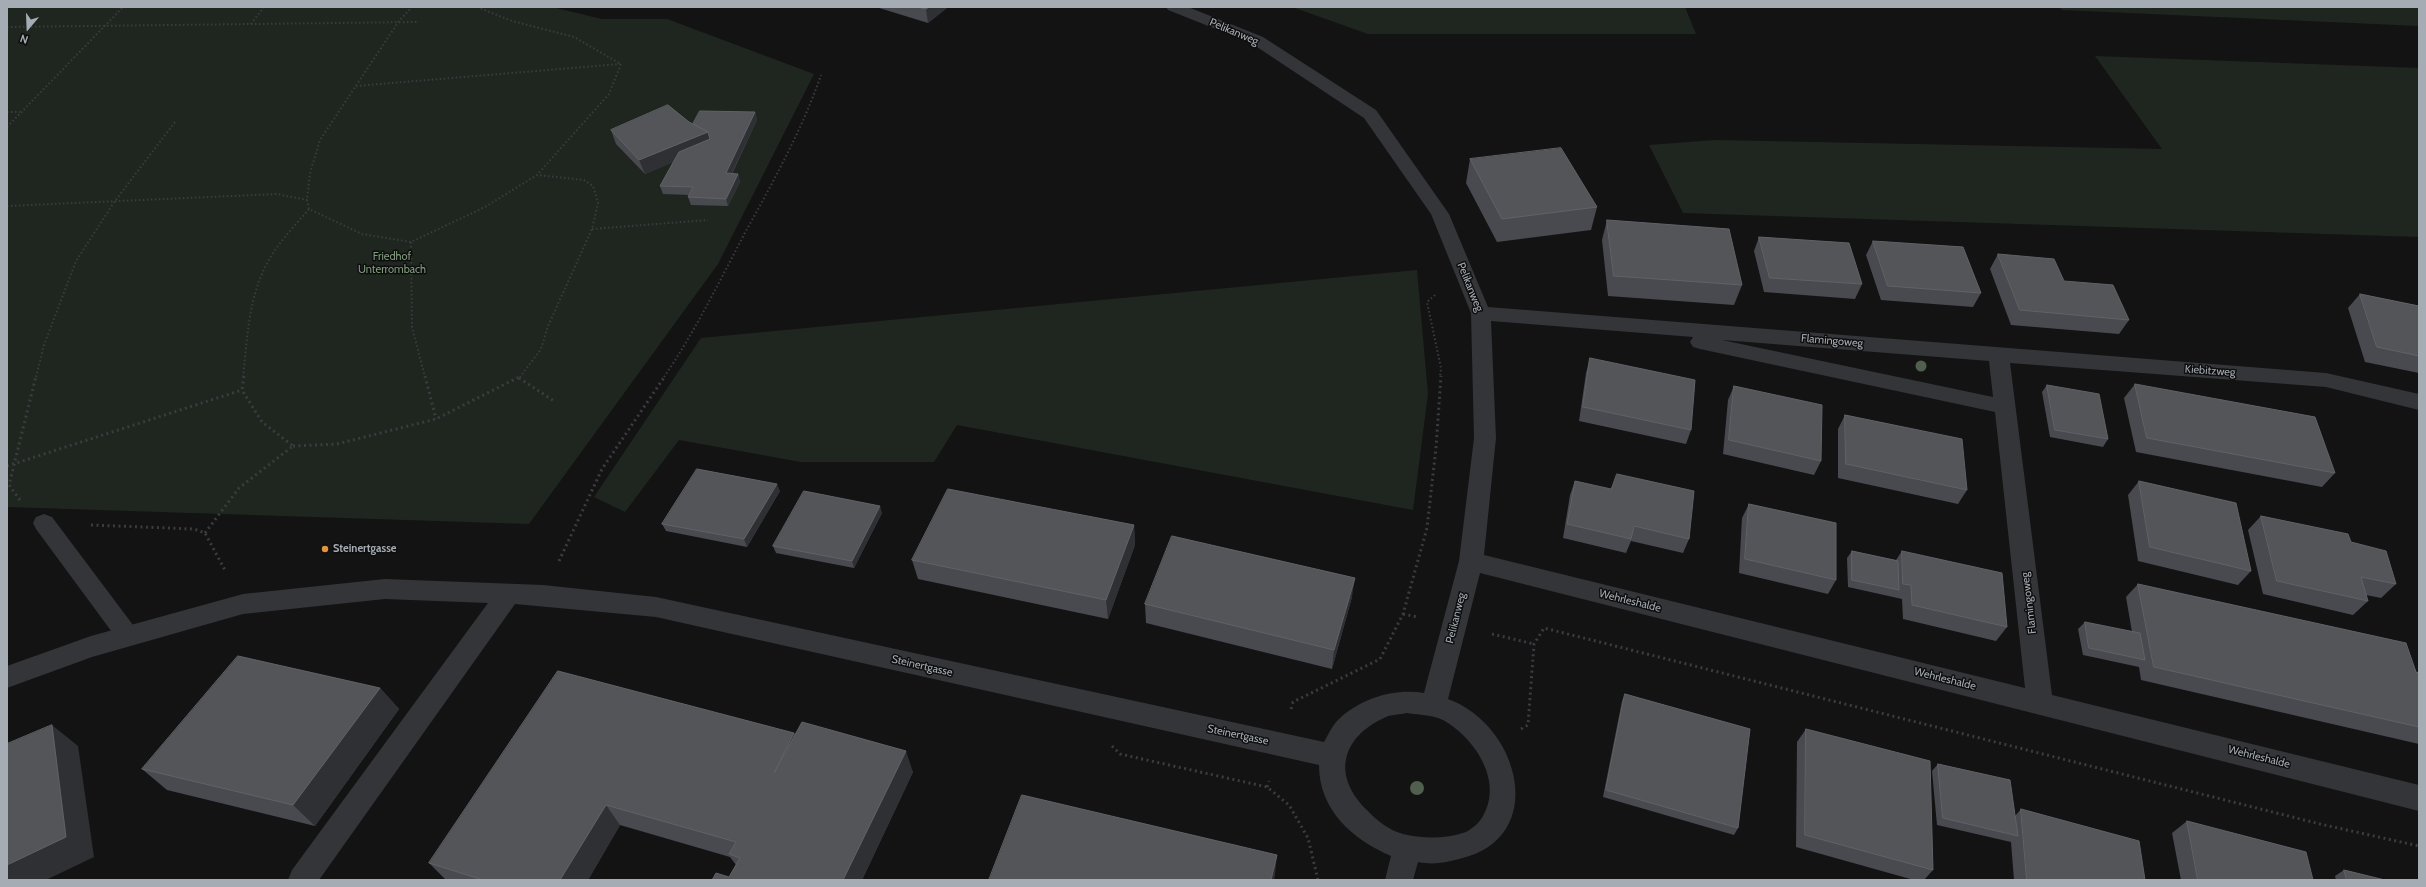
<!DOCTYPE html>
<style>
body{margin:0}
#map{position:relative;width:2426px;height:887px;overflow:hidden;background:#131314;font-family:Cabin,sans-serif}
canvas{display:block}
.frame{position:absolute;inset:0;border:8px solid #a5acb3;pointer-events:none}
.north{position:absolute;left:8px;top:8px;width:40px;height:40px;-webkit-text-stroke:3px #0e0e0f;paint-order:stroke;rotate:199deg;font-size:11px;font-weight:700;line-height:16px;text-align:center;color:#a5acb3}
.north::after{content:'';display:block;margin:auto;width:14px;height:18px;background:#a5acb3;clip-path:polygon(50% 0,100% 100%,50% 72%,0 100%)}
</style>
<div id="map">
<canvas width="2426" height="887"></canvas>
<div class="frame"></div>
<div class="north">N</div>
</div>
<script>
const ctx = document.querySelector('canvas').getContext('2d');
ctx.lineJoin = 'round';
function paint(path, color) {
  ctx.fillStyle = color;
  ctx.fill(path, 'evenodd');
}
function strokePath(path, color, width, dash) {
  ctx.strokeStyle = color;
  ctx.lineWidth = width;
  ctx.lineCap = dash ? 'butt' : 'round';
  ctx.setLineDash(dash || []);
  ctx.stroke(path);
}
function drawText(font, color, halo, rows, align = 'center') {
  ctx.font = font + ' Cabin,sans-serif';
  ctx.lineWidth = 3;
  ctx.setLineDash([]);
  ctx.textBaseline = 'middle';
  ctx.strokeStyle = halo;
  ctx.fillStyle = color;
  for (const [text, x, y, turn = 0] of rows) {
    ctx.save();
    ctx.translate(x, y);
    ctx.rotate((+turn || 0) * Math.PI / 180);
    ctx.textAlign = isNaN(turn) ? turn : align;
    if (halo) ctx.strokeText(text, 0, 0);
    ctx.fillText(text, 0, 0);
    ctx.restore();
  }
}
const green = new Path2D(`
 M7 7H552L602 19H667L814 74 718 264 529 524 7 507Z
 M1292 7H1685L1696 34H1368Z
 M2059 7H2419V26L2062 10Z
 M2095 56 2419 68V237L1683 213 1649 145 1715 140 2162 149Z
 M1417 270 1428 394 1413 510 957 425 934 462H801L679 440 625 512 594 497 701 338Z`);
const pathFar1 = new Path2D(`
 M477 7 512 21 574 37 621 64 609 94 537 175
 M251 24 264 7
 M7 27 417 22
 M356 86 620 64
 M7 112H20
 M7 127 123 7
 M7 206 277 194 307 200
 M309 209 307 200 310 173 320 140 399 21 412 7
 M592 229 708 220
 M411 242 412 327 425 377
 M1435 295 1427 302 1441 368 1440 377
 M36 377 44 345 76 261 115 201 175 122
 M243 377C247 342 248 306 262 274 272 249 292 229 309 209L362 234 411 242 485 207 537 175 584 180 593 186 598 203 592 229 548 326 541 349 520 377
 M664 377C696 330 720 280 746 231 774 180 802 130 821 75`);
const path = new Path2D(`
 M244 376 242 390 262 422 293 446
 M425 376 436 419
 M519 378 554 401
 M293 446 337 444 436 419 521 376
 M7 466 242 390
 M20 500 9 485 36 376
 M91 525 194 529 205 533 226 572
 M205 533 239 488 293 446
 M559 561 602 469 665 376
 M1403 614 1417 617
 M1492 634 1534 644
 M1291 709 1293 702 1380 659 1403 614 1427 528 1436 448 1441 376
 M1521 729 1528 725 1534 644 1544 628 2320 824 2419 846
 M1112 746 1120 754 1267 787 1289 805 1308 838 1318 880
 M1267 787 1269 781`);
const service = new Path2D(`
 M44 514 52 517 136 629 140 636 136 643 128 646 120 643 36 529 33 523 36 517Z`);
const minor = new Path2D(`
 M1166 7H1188L1263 37 1376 110 1449 214 1488 307 2326 373 2419 394V410L2326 387 2010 363 2052 695 2419 785V811L1480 573 1448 699C1520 725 1550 839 1459 859 1444 863 1433 865 1418 862L1413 880H1385L1391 856C1352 839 1319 810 1319 765L656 617 515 604 319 880H288L292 870 488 603 385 599 243 614 92 657 7 688V666L91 636 243 594 385 579 543 585 656 597 1324 742C1328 735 1333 724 1339 719 1361 698 1395 688 1424 693L1459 561 1474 438 1471 313 1431 214 1364 118 1251 43 1168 10ZM1491 321 1693 337 1690 342 1693 347 1700 349 1995 412 2025 688 1484 555 1496 438ZM1722 340 1989 361 1993 397ZM1407 713C1420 715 1437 715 1448 723 1476 741 1503 782 1483 816 1480 822 1472 829 1466 832 1446 839 1423 839 1403 834 1389 830 1377 821 1368 811 1331 776 1341 737 1386 717 1392 714 1400 715 1407 713Z`);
const trees = [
 [1921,366,5.5],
 [1417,788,7]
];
const wall = new Path2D(`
 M876 7H948L928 23Z
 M755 112 757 120 732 174H738L740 182 728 206 691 205 688 197 690 195 663 194 660 186 673 162 645 174 616 144 611 130 689 122 693 124Z
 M1470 159 1597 207 1591 230 1497 242 1466 183Z
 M1607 220 1742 285 1734 305 1608 296 1602 240Z
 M1759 237 1862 284 1855 299 1764 292 1754 251Z
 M1873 241 1981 293 1973 307 1881 300 1866 255Z
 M1998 254 2064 281 2129 320 2119 334 2011 325 1990 269Z
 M2360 294 2419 306V373L2365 362 2348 308Z
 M1590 358 1691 430 1686 444 1579 421 1586 373Z
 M2135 384 2335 473 2322 487 2136 452 2124 398Z
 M2047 385 2108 439 2103 447 2050 437 2042 392Z
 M1734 386 1821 461 1814 475 1723 454 1728 400Z
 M1845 415 1967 490 1958 504 1838 478V429Z
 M1575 481 1689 539 1683 553 1631 541 1626 553 1563 538 1570 495Z
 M2139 481 2251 571 2238 585 2138 561 2128 495Z
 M780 491 747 547 666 531 662 524Z
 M1749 504 1836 580 1828 594 1739 573 1742 518Z
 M882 513 854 568 776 553 773 546Z
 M2261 516 2351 542 2396 584 2381 598 2366 595 2368 601 2353 615 2263 594 2248 530Z
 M1134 525 1135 545 1108 619 918 579 912 560Z
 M1852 551 1896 560 1902 551 2007 627 1996 641 1903 619 1902 599 1848 587 1847 558Z
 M2138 584 2419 673V744L2141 680 2139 667 2083 655 2078 629 2085 622 2132 632 2126 597Z
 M1352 597 1332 669 1146 623 1145 604Z
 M380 688 399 709 315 826 167 790 142 769Z
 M1625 694 1738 828 1734 835 1603 797 1622 701Z
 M1806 729 1933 870 1924 880H1914L1796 847 1797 742Z
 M794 733 795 734 913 772 862 880H712L729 877 736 865 730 857 620 825 588 880H446L429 863Z
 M1938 764 2015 816 2021 809 2145 880H2014L2011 842 1937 825 1932 771Z
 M2187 821 2313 880H2181L2172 833Z
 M2344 870 2385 880H2336L2335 876Z`);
const shadedWall = new Path2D(`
 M929 7H948L928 23 926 9Z
 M755 112 757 120 728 181 726 173Z
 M708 132 712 146 645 174 639 160Z
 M738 174 740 182 728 206 726 199Z
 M777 484 780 491 747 547 744 539Z
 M880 506 882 513 854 568 852 561Z
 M1134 525 1135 545 1108 619 1106 600Z
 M1355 578 1352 597 1332 669 1334 650Z
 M380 688 399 709 315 826 293 805Z
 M52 725 78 746 94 857 46 880H7V865Z
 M794 733 804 754 774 773Z
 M906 751 913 772 862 880H843Z
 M606 805 620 825 588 880H560Z
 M1277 855 1275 875 1274 880H1271Z`);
const building = new Path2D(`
 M918 7H929L926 9Z
 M668 105 689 122 708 132 639 160 611 130Z
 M700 111 755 112 726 173 738 174 726 199 688 197 693 187 660 186 679 152 710 139 708 132 693 124Z
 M1561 148 1597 207 1502 219 1470 159Z
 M1607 220 1729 229 1742 285 1614 276Z
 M1759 237 1849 243 1862 284 1770 278Z
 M1873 241 1963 247 1981 293 1888 286Z
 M1998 254 2054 259 2064 281 2113 285 2129 320 2020 310Z
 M2360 294 2419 306V356L2377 347Z
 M1590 358 1695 380 1691 430 1583 407Z
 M2135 384 2315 417 2335 473 2147 438Z
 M2047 385 2099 394 2108 439 2055 430Z
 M1734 386 1822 405 1821 461 1729 440Z
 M1845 415 1962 439 1967 490 1846 464Z
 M697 469 777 484 744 539 662 524Z
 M1617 474 1694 491 1689 539 1634 526 1631 539 1567 524 1575 481 1611 489Z
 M2139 481 2236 503 2251 571 2150 547Z
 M948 489 1134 525 1106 600 912 560Z
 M804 491 880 506 852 561 773 546Z
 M1749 504 1836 523V580L1745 559Z
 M2261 516 2348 534 2351 542 2386 551 2396 584 2361 577 2368 601 2277 581Z
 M1172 536 1355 578 1334 650 1145 604Z
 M1852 551 1898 561 1899 590 1852 580Z
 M1902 551 2002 573 2007 627 1912 605 1911 585 1903 584Z
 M2138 584 2406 643 2416 672 2419 673V727L2154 667Z
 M2085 622 2140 633 2145 660 2089 648Z
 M238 656 380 688 293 805 142 769Z
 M558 671 794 733 774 773 802 722 906 751 843 880H712L716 873 729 877 740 858 729 854 736 842 606 805 560 880H483L429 863Z
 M1625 694 1750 729 1738 828 1606 790Z
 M52 725 66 837 7 865V744Z
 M1806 729 1930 761 1933 870 1805 835Z
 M1938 764 2010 780 2018 836 1943 818Z
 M1022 795 1277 855 1271 880H989Z
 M2021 809 2139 841 2145 880H2027Z
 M2187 821 2306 852 2313 880H2198Z
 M2344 870 2385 880H2347Z`);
const markers = [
 [325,549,4,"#e2913d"]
];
const streetNames = [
 ["Pelikanweg",1234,32,23],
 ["Pelikanweg",1470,287,68],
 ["Flamingoweg",1832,341,5],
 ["Kiebitzweg",2210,371,4],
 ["Wehrleshalde",1630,601,14],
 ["Flamingoweg",2029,603,-97],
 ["Pelikanweg",1456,618,-76],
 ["Steinertgasse",922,666,13],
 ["Wehrleshalde",1945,679,14],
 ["Steinertgasse",1238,735,12],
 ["Wehrleshalde",2259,757,14]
];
const parkNames = [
 ["Friedhof",392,257],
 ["Unterrombach",392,270]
];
const poiNames = [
 ["Steinertgasse",333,549]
];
paint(green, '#1f261f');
strokePath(pathFar1, '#3a3c40', 2, [1.5, 2.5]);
strokePath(path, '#3a3c40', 3, [2, 3.5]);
paint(service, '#343539');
paint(minor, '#343539');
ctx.fillStyle = '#505f4e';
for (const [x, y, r] of trees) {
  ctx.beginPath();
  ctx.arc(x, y, r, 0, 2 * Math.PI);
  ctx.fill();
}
paint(wall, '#494a4f');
paint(shadedWall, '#2f3033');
paint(building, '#535559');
strokePath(building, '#606267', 1);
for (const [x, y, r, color] of markers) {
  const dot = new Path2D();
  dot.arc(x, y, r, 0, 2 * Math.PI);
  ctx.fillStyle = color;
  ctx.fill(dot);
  strokePath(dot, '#0e0e0f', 1.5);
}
drawText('11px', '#a5acb3', '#0e0e0f', streetNames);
drawText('11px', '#819d7e', '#0e0e0f', parkNames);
drawText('bold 11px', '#a5acb3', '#0e0e0f', poiNames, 'left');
</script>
